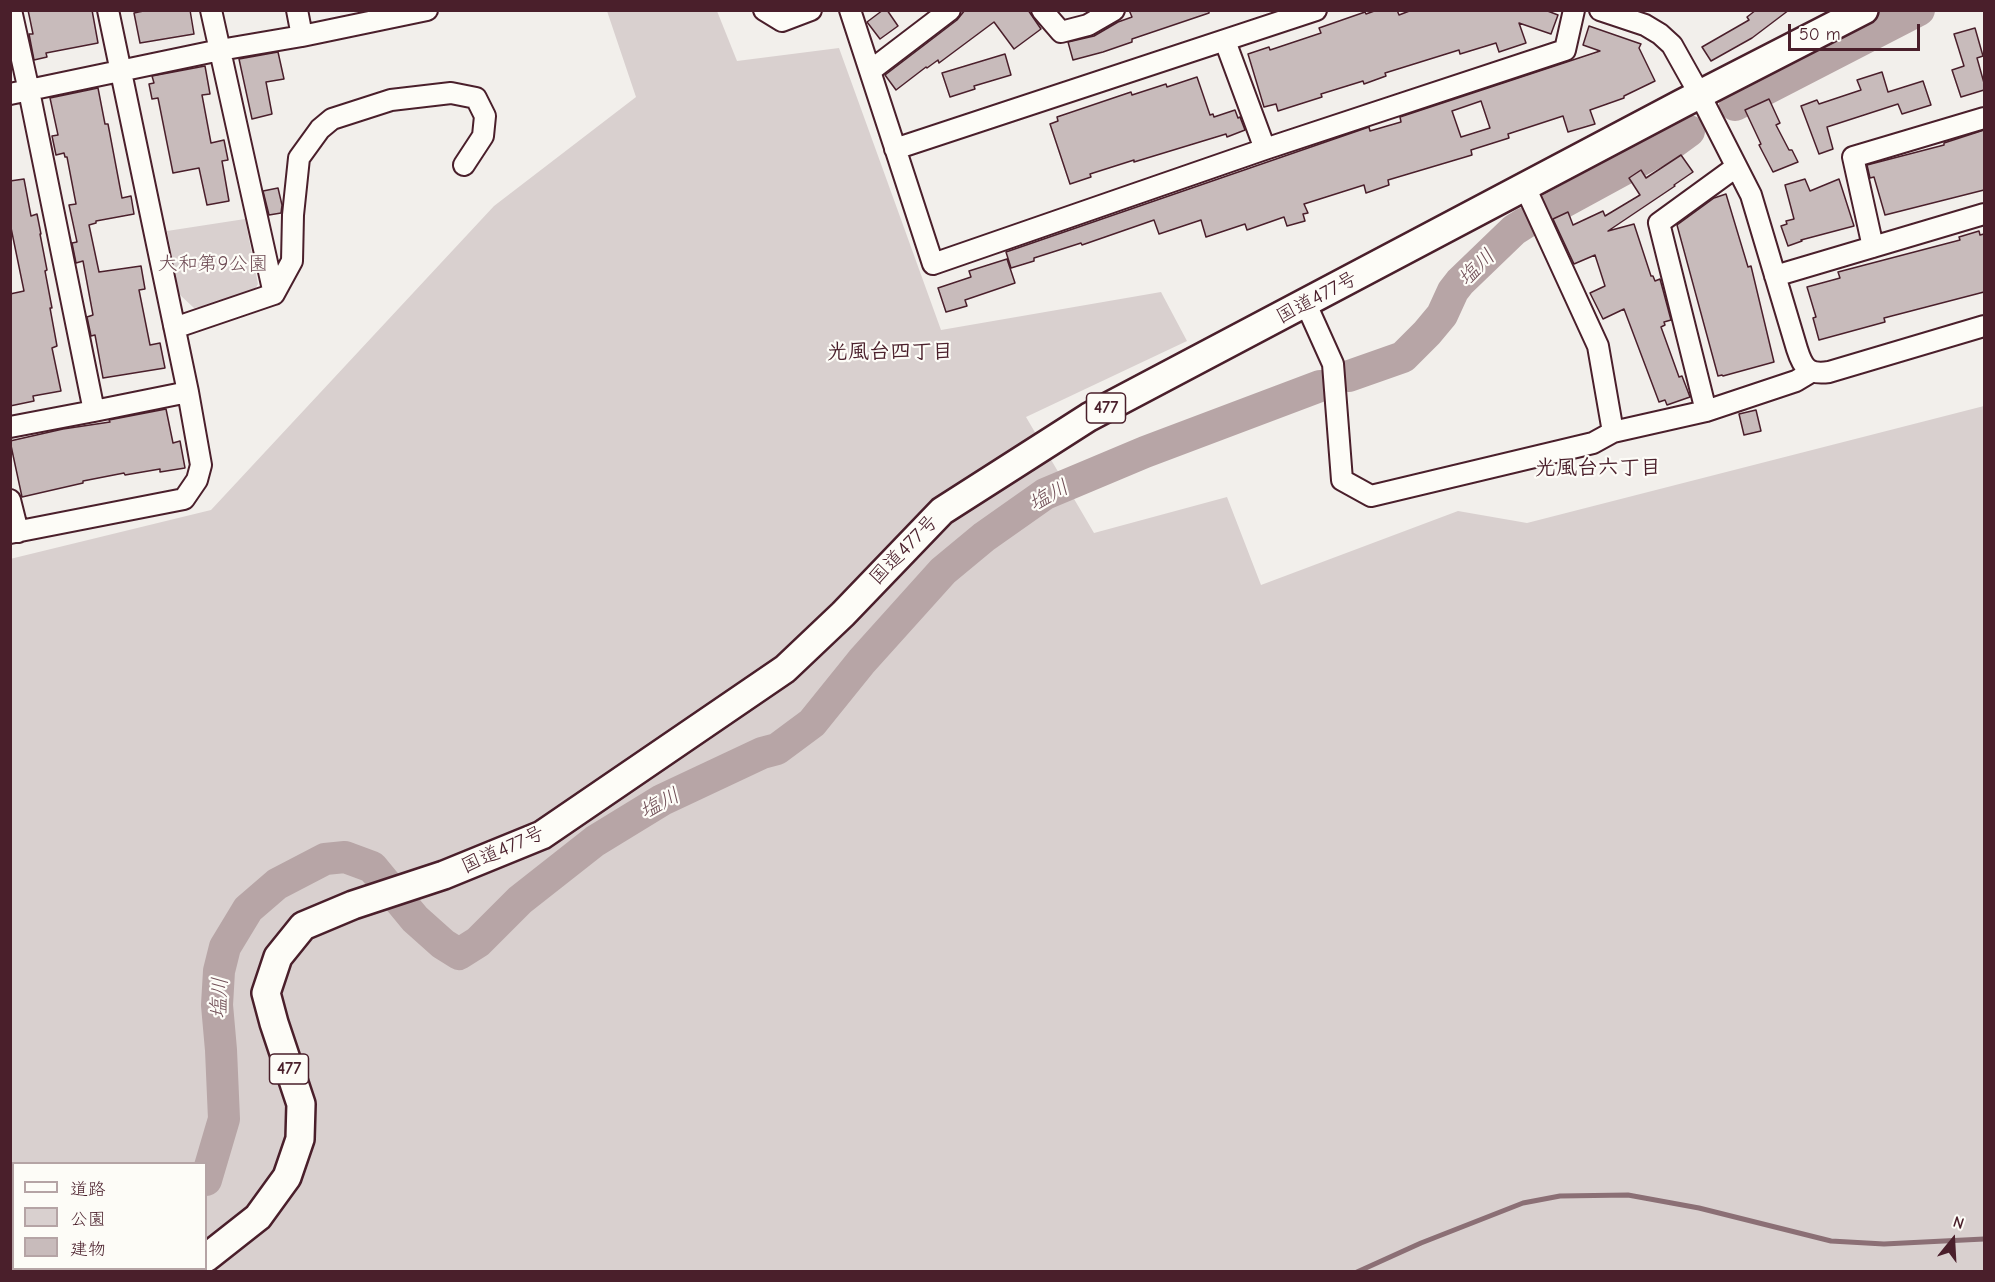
<!DOCTYPE html>
<meta charset="utf-8">
<style>
body{margin:0}
#map{position:relative;width:1995px;height:1282px;overflow:hidden;background:#f2efeb;font-family:"Comic Neue","Klee One",sans-serif}
canvas{display:block}
.frame{position:absolute;inset:0;border:12px solid #4a1f2b;pointer-events:none}
.legend{position:absolute;left:12px;top:1162px;width:195px;height:108px;box-sizing:border-box;background:#fdfcf7;border:2px solid #b5a4a5;margin:0;padding:8px 10px;list-style:none;font-size:18px;color:#4a1f2b}
.legend li{display:flex;align-items:center;gap:12px;height:30px}
.legend b{width:30px;border:2px solid #b5a4a5}
.north{position:absolute;left:1923px;top:1210px;width:60px;height:60px;-webkit-text-stroke:4px #fdfcf7;paint-order:stroke;rotate:18deg;font-size:16px;font-weight:700;line-height:24px;text-align:center;color:#4a1f2b}
.north::after{content:'';display:block;margin:auto;width:21px;height:27px;background:#4a1f2b;clip-path:polygon(50% 0,100% 100%,50% 72%,0 100%)}
.scale{position:absolute;left:1788px;top:24px;width:132px;height:27px;box-sizing:border-box;border:3px solid #4a1f2b;border-top:0;padding-left:8px;font-size:18px;line-height:21px;white-space:nowrap;color:#4a1f2b;-webkit-text-stroke:4px #fdfcf7;paint-order:stroke}
</style>
<div id="map">
<canvas width="1995" height="1282"></canvas>
<div class="frame"></div>
<ul class="legend">
<li><b style="height:8px;background:#fdfcf7"></b>道路</li>
<li><b style="height:16px;background:#d9d0cf"></b>公園</li>
<li><b style="height:16px;background:#c8bbbb"></b>建物</li>
</ul>
<div class="north">N</div>
<div class="scale">50 m</div>
</div>
<script>
const ctx = document.querySelector('canvas').getContext('2d');
ctx.lineJoin = 'round';
function paint(path, color) {
  ctx.fillStyle = color;
  ctx.fill(path, 'evenodd');
}
function strokePath(path, color, width, dash) {
  ctx.strokeStyle = color;
  ctx.lineWidth = width;
  ctx.lineCap = dash ? 'butt' : 'round';
  ctx.setLineDash(dash || []);
  ctx.stroke(path);
}
function drawText(font, color, halo, rows, align = 'center') {
  ctx.font = font + ' "Comic Neue","Klee One",sans-serif';
  ctx.lineWidth = 4.5;
  ctx.setLineDash([]);
  ctx.textBaseline = 'middle';
  ctx.strokeStyle = halo;
  ctx.fillStyle = color;
  for (const [text, x, y, turn = 0] of rows) {
    ctx.save();
    ctx.translate(x, y);
    ctx.rotate((+turn || 0) * Math.PI / 180);
    ctx.textAlign = isNaN(turn) ? turn : align;
    if (halo) ctx.strokeText(text, 0, 0);
    ctx.fillText(text, 0, 0);
    ctx.restore();
  }
}
const green = new Path2D(`
 M607 11H717L737 61 839 48 941 330 1161 292 1187 341 1026 417 1094 533 1227 497 1261 585 1458 511 1527 523 1984 406V1271H11L10 559 211 510 494 206 636 97ZM14 1164H206V1268H14Z
 M245 219 258 284 251 296 194 308 179 294 167 231Z`);
const stream = new Path2D(`
 M1357 1272 1421 1243 1523 1203 1560 1196 1628 1195 1699 1208 1831 1241 1884 1244 1984 1239`);
const river = new Path2D(`
 M1735 105 1919 10
 M1551 209 1674 142 1689 131
 M1349 376 1403 357 1427 333 1442 315 1453 291 1460 282 1514 230 1525 223
 M206 1180 224 1119 221 1050 217 1005 219 971 225 947 248 909 277 884 325 859 345 857 372 867 415 919 443 944 459 954 478 942 520 900 595 841 662 800 762 753 777 749 812 723 862 661 943 571 984 537 1045 494 1145 452 1320 386
 M10 1253 14 1245`);
const building = new Path2D(`
 M28 10H92L98 43 46 53 47 57 34 60 29 34H33Z
 M148 10H190L194 34 140 43 134 13Z
 M883 10H887L898 26 880 39 867 22Z
 M965 10H1028L1041 29 1014 49 994 22 939 63 938 60 927 68 926 67 896 90 885 75 957 20Z
 M1129 10H1209V13L1132 39V42L1103 52 1073 60 1068 42 1094 36 1118 22 1132 17Z
 M1377 10H1397L1399 15 1412 10H1545L1558 15 1551 34 1519 23 1526 43 1499 52 1496 43 1460 54 1459 50 1385 73 1386 76 1364 84 1363 81 1321 94 1322 97 1278 111 1276 104 1264 107 1248 54 1269 47 1270 50 1321 33 1319 28 1365 12 1366 14Z
 M1756 10H1789L1752 38 1711 61 1702 47 1749 20 1747 17Z
 M1589 26 1641 44 1639 48 1655 81 1624 96V98L1590 110 1595 124 1568 132 1563 116 1508 134 1509 138 1471 150 1472 155 1388 180 1389 185 1366 193 1364 185 1304 204 1308 213 1303 214 1305 221 1287 226 1284 217 1247 230 1245 224 1206 237 1201 220 1159 234 1154 220 1082 245 1081 243 1034 258V261L1011 268 1006 252 1369 127 1370 131 1401 122 1400 117 1600 51 1583 45ZM1481 101 1490 128 1461 137 1452 111Z
 M1975 28 1983 56 1977 58 1984 83V90L1961 97 1952 70 1964 66 1954 34Z
 M278 52 284 79 266 82 272 114 252 119 239 59Z
 M1005 54 1011 75 974 86 975 89 950 97 942 73Z
 M205 66 210 94 202 95 211 143 224 140 228 160 222 161 229 201 207 205 199 168 173 173 158 98 152 99 149 84 154 83 152 76Z
 M1882 72 1888 92 1923 81 1931 105 1902 114 1898 104 1827 127 1833 149 1819 154 1801 106 1817 100 1819 104 1861 90 1857 80Z
 M1197 77 1210 115 1213 114 1214 117 1235 110 1238 118 1240 117 1245 130 1227 137 1226 134 1134 162V160L1090 174 1091 177 1070 184 1050 124 1058 121 1057 117 1131 92 1132 95 1166 84 1167 87Z
 M98 88 105 124H108L122 198 131 196 134 214 96 221V223L89 225 99 272 141 266 145 289 139 290 150 345 160 343 165 368 103 378 95 335 91 336 87 317 93 315 83 261 76 263 72 243 77 242 69 205 76 204 67 157H65L64 153 56 155 52 136 58 135 50 98Z
 M1769 99 1780 123 1776 125 1789 150H1792L1798 162 1773 172 1759 145 1761 144 1745 110Z
 M1984 130V190L1885 215 1874 177 1870 178 1867 165 1944 145V143Z
 M1681 155 1693 172 1674 185 1675 186 1608 231 1634 224 1651 276H1653L1655 281 1660 279 1663 290 1671 320 1664 322 1665 325 1661 327 1679 377 1682 376 1690 397 1667 405 1665 400 1659 402 1624 309 1603 319 1590 293 1605 286 1595 255 1574 264 1553 219 1568 212 1573 225 1603 211 1605 216 1640 195 1629 178 1641 170 1646 178Z
 M24 179 31 216 37 214 41 234H40L47 270 45 271 52 308H50L57 346 52 348 61 391 33 396 34 401 10 406V294L24 291 10 223V181Z
 M1805 179 1810 191 1839 179 1854 226 1801 240 1802 241 1788 246 1781 226 1787 224 1786 221 1794 219 1785 185Z
 M278 188 282 205 281 213 269 215 263 191Z
 M1726 194 1748 267 1751 266 1774 362 1723 376 1722 375 1718 376 1677 225 1714 198Z
 M1979 231 1980 235 1984 234V292L1884 318 1885 322 1819 340 1813 318 1816 317 1807 287 1840 278 1838 272 1960 240 1959 237Z
 M1007 259 1015 283 965 300 967 306 946 312 938 288 971 277 969 271Z
 M166 409 173 443 180 441 185 468 160 472V469L125 475 124 473 83 481V483L22 497 10 441 63 429 110 422 109 420Z
 M1756 410 1761 431 1744 435 1739 414Z`);
const minor = new Path2D(`
 M11 10 29 91 94 411 188 392
 M297 10 302 36
 M764 10 782 21 811 10
 M850 10 933 264 1265 149 1565 50 1574 10
 M1042 10 1061 32 1088 25 1114 10
 M1600 10 1645 25 1660 34 1672 45 1700 95 1751 195 1797 349C1803 368 1808 375 1829 372L1984 326
 M1225 41 1265 149
 M870 71 950 10
 M10 94 220 50 302 36 427 10
 M895 149 1316 10
 M1525 187 1598 346 1613 432
 M1873 247 1853 157 1984 118
 M1775 276 1984 214
 M274 294 292 261 293 215 299 158 320 129 332 119 391 100 451 93 476 98 485 116 483 136 464 165
 M1306 304 1333 364 1342 480 1371 496 1593 443 1613 432 1706 411 1796 381 1811 372
 M174 326 183 325 274 294 211 10
 M1706 411 1659 223 1736 167
 M10 427 94 411
 M10 500 18 532
 M10 533 184 499 197 480 201 465 188 392 108 10`);
const highway = new Path2D(`
 M206 1258 258 1217 287 1177 300 1139 301 1104 274 1023 266 993 278 957 303 926 353 905 444 875 542 835 785 669 843 614 942 511 1089 417 1681 104 1864 10
 M180 1272 186 1268`);
const shields = [
 [1106,408,39],
 [289,1069,39]
];
const shieldNames = [
 ["477",1106,408],
 ["477",289,1069]
];
const parkNames = [
 ["大和第9公園",213,264]
];
const streetNames = [
 ["国道477号",1317,298,-28],
 ["国道477号",904,550,-46],
 ["国道477号",503,850,-24]
];
const waterNames = [
 ["塩川",1477,268,-45],
 ["塩川",1049,496,-29],
 ["塩川",660,804,-28],
 ["塩川",220,998,-88]
];
const neighbourhoodNames = [
 ["光風台四丁目",890,352],
 ["光風台六丁目",1598,468]
];
paint(green, '#d9d0cf');
strokePath(stream, '#8b6f75', 5);
strokePath(river, '#b7a5a6', 32);
paint(building, '#c8bbbb');
strokePath(building, '#4a1f2b', 1.5);
strokePath(minor, '#4a1f2b', 24);
strokePath(highway, '#4a1f2b', 32);
strokePath(minor, '#fdfcf7', 20);
strokePath(highway, '#fdfcf7', 27);
for (const [x, y, w] of shields) {
  const box = new Path2D();
  box.roundRect(x - w / 2, y - 15, w, 30, 4.5);
  ctx.fillStyle = '#fdfcf7';
  ctx.fill(box);
  strokePath(box, '#4a1f2b', 1.5);
}
drawText('bold 18px', '#4a1f2b', null, shieldNames);
drawText('20px', '#6e4b54', '#fdfcf7', parkNames);
drawText('20px', '#4a1f2b', '#fdfcf7', streetNames);
drawText('italic 21px', '#704e56', '#fdfcf7', waterNames);
drawText('bold 21px', '#4a1f2b', '#fdfcf7', neighbourhoodNames);
</script>
